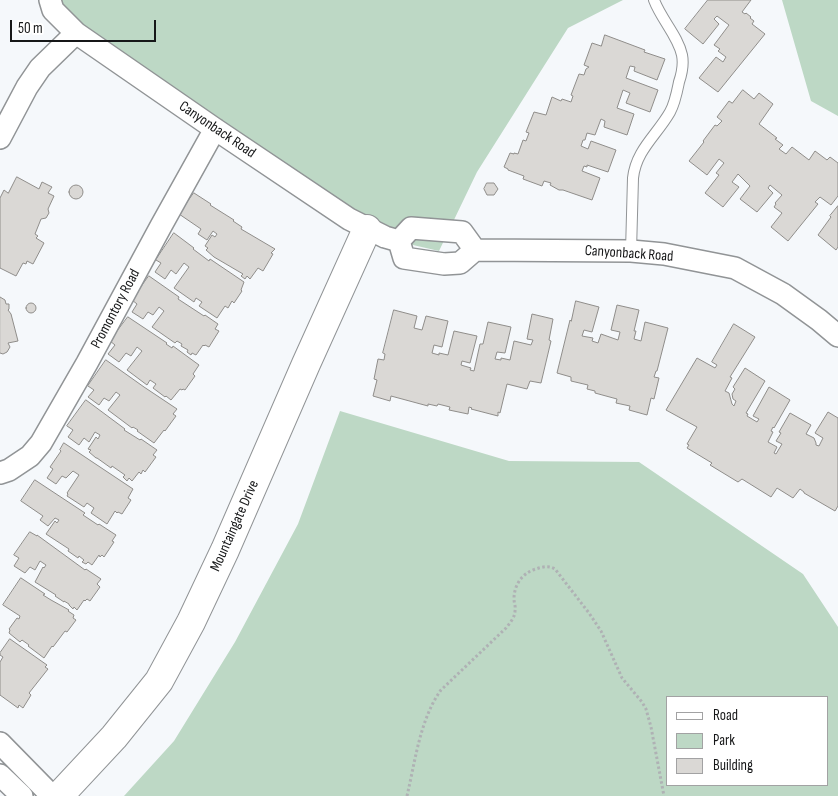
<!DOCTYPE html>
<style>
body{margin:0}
#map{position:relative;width:838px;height:796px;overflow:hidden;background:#f5f8fb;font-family:"Sofia Sans Condensed",sans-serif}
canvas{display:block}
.legend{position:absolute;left:666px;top:696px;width:162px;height:90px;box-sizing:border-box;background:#fff;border:1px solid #a2a2a3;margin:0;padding:6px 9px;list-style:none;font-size:15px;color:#161718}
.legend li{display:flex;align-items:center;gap:10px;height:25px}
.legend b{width:25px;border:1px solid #a2a2a3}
.scale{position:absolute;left:10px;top:20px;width:146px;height:22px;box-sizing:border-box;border:2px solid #161718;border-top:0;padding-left:6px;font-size:15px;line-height:18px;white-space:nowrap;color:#161718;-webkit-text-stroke:4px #fff;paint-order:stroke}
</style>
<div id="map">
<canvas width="838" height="796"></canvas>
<ul class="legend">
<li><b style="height:6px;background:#fff"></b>Road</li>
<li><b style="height:14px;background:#bdd8c5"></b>Park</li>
<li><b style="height:14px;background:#dad8d5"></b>Building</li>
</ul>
<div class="scale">50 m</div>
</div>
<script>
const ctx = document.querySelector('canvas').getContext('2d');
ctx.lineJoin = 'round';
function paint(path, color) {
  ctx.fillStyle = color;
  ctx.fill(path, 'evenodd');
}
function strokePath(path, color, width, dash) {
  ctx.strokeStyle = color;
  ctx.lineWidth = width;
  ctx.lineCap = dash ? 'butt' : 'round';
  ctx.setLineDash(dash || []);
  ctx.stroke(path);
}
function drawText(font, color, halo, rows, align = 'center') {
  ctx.font = font + ' "Sofia Sans Condensed",sans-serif';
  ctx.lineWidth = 4;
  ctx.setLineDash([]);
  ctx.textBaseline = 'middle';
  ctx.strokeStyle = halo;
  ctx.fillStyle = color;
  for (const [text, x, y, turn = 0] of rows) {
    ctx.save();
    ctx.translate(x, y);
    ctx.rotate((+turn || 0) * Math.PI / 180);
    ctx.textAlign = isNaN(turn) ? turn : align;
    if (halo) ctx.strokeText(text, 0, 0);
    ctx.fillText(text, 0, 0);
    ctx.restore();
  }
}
const green = new Path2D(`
 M50 0H623L568 28 477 172 439 251 400 242 215 129Z
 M782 0H838V116L811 101Z
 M340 411 509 461 639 462 803 574 838 627V796H124L174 741 235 642 298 524ZM667 697H827V785H667Z`);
const building = new Path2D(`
 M708 0H751L742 12 745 14 746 13 751 17 750 18 754 21 752 24 765 34 718 92 699 78 716 57 723 62 726 57 718 51 720 49 714 45 729 25 717 16 714 19 719 24 703 44 685 29Z
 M605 35 645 50 644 52 665 59 657 80 634 71 635 67 630 66 626 78 658 90 650 112 626 103 630 93 623 90 617 108 634 114 627 135 604 127 605 121 601 119 595 135 587 133 585 140H583L581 146 588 149 591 141 616 150 608 172 587 165V167L584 166 582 171 600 178 592 200 563 190H559L550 185 551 183 544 181 542 186 523 179 524 176 508 170V169L504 167 510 153 514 154V153L518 154 523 140 526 141 529 133 526 132 534 112 546 115 552 97 561 101 562 99 571 102 573 96 571 95 579 74 584 75 586 69 589 67 584 65 592 43 601 46Z
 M743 90 754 99 759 93 773 104 759 124 777 138 775 139 783 145 779 149 786 154 792 147 809 160 815 151 827 160 830 157 838 163V196L831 205 820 197 815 202 818 204 788 241 771 227 782 213 774 207 776 204 775 203 782 195 770 185 768 188 773 193 757 212 740 199 750 186 738 174 732 182 739 187 723 207 705 193 719 175 716 173 724 163 719 159 707 175 689 161 704 142 703 141 715 125 717 126 722 121 717 117 729 101 732 103Z
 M17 177 39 189 42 182 52 187 48 193 54 196 48 209 49 213 46 218 41 219 35 234 38 236 36 238 44 243 33 264 27 261 26 264 23 263 16 276 0 268V198L4 190 8 193Z
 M487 183H494L498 189 494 195H487L484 189Z
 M69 192a7 7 0 1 1 14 0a7 7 0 1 1-14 0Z
 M194 193 211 204 210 205 234 220 233 221 242 227 241 229 275 249 271 253 273 254 263 271 258 268 250 279 247 276 245 279 241 276 243 274 214 257 206 250 208 248 205 246 212 235 215 237 217 234 213 231 207 240 198 234 201 229 179 214Z
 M838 206V247L836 250 818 235 831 217 830 216Z
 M174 233 194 248 193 249 209 261 210 259 244 282 241 290 242 291 234 303 232 301 228 308 225 306 217 318 199 306 202 302 196 298 194 302 174 288 189 267 184 263 176 274 171 270 165 279 155 272 161 263 156 260Z
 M149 276 179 297 178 299 204 316 205 315 218 324 215 329 219 331 209 347 205 345 204 346 203 345 196 355 192 353 191 355 187 352 188 350 181 346 182 344 177 341 175 343 152 327 164 311 159 307 153 315 148 312 143 319 132 312 137 304 132 300Z
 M0 297 5 300 6 304H9V309L8 310 11 314 18 341 8 343 10 347 7 352 3 354 0 353Z
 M576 301 599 307 592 332 584 330 582 336 593 338 592 341 598 343 601 334 618 340 620 332 611 330 617 305 639 310 634 331H636L634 339 641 341 645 322 668 328 657 371H656L654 377 659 378 654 399 651 398 647 415 629 410 630 406 616 403 617 399 595 393V391L587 389 588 385 571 381V377L557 373 570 320 571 321Z
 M26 308a5 5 0 1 1 10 0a5 5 0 1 1-10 0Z
 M394 310 417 316 414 328 422 330 426 316 448 321 442 347 434 345 432 353 439 355V353L448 355 454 331 477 336 470 363 462 361 461 365 471 368 470 370 474 371 480 344H483L488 322 511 327 505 353 497 352 495 359 501 360V358L510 360 514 341 531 345 533 340 527 339 532 314 553 319 549 340 551 341 541 383 530 381 527 389 507 384 500 413 498 412V416L471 409 472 408 469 407 468 414 449 410 450 407 438 404 437 406 428 404V406L391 396 390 401 373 396 377 380 374 379 378 359 384 360 385 354 383 353Z
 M128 317 167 343 166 344 172 348 173 346 199 365 193 374 195 376 185 390 183 389 182 390 180 389 171 400 166 396 165 397 153 388 156 384 150 380 147 385 127 370 142 351 137 347 131 356 126 353 119 362 108 354 115 345 110 341Z
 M734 324 755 337 730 377 732 378 725 391 729 393 732 404 734 406 736 401 733 399 732 394 735 389 733 387 745 368 765 381 746 413 748 414 747 416 757 422 759 419 753 416 769 387 790 400 774 428 773 427 771 431 773 432 768 442 777 447 774 453 776 454 782 444 776 441 781 433 779 432 790 413 811 425 806 434 814 438 816 443V445L819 446 823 438 815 433 828 412 838 418V506L835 511 804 493V492L800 489 793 498 777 488 771 497 742 479 738 482 710 465 712 463 687 448 689 445 687 444 697 427 666 410 697 358 715 368 717 365 712 362Z
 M106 360 144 387 177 409 173 414 176 416 165 431 164 430 154 443 137 431 138 430 133 427 132 428 108 410 120 395 116 392 109 401 104 398 99 405 88 397 94 390 88 386Z
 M86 400 125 429 124 430 140 440 141 439 157 450 153 455 156 457 145 472 143 470 141 474 139 472 132 481 129 478 127 481 123 477 125 475 112 466 111 468 97 458H96L89 452 91 450 88 449 96 437 98 439 100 435 95 432 89 442 84 438 79 445 68 437 73 430 67 426Z
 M64 443 133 489 128 498 131 500 122 514 118 512 117 513 115 511 107 524 91 513 94 508 87 503 84 507 67 496 68 494 67 493 79 475 73 471 66 478 62 476 56 484 47 478 53 469 50 467 61 451 60 450Z
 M35 480 85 513 83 515 98 525 99 524 116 535 112 541 114 542 104 557 102 555 100 557 99 555 92 565 88 562 86 564 82 562 84 560 79 556 78 558 68 551 69 549 46 534 55 521 57 523 59 520 55 518 48 526 40 520 43 516 21 501Z
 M30 532 37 536V535L85 570 86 569 101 579 97 584 100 587 90 601 87 599 85 601 84 600 77 610 74 607 73 609 69 605V604L64 601V602L55 596 56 595 35 582 43 567 44 568 46 565 40 561 35 570 30 567 25 573 14 566 19 558 14 555Z
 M21 578 45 594 43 595 51 600 69 610 68 611 74 615 73 618 76 620 67 632 65 631 53 647 52 646 44 658 28 646 29 645 22 640 20 642 9 633 10 630 9 629 17 618 19 619 20 616 3 605Z
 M10 639 47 665 45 667 48 669 29 693 31 695 23 708 19 705 18 708 0 695V662L3 657 0 655V653Z`);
const path = new Path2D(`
 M407 796C415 762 420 719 441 690L506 628C510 623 515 617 515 611 516 607 514 603 514 599 514 585 522 573 536 569 542 567 549 565 555 569L589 613 601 631 622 678 642 702 646 709 651 727 664 796`);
const lane = new Path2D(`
 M631 251 633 178C636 150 657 135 670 112 675 103 677 92 679 82 682 73 684 65 682 55 678 36 661 19 654 0`);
const street = new Path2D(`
 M50 0 53 10 76 33 215 129 349 219 385 237 399 241
 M0 138 27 87 40 68 76 33
 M475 250 462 232 411 228 399 241 404 258 444 264 460 263 475 250 631 251 664 254 735 268 783 294 819 320 838 336
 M0 473 9 470 30 456 41 443 87 363 161 226 215 129
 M0 743 52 796
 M0 775 22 796`);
const secondary = new Path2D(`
 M59 796 114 737 159 681 191 622 225 550 306 364 367 229`);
const streetNames = [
 ["Canyonback Road",217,130,34],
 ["Canyonback Road",629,254,4],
 ["Promontory Road",116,309,-62],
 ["Mountaingate Drive",235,526,-66]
];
paint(green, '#bdd8c5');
paint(building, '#dad8d5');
strokePath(building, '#8f8d8a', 1);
strokePath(lane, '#919496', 12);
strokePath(street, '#919496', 24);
strokePath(secondary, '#919496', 30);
strokePath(path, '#afb1b4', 3, [2.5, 2.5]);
strokePath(lane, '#fff', 10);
strokePath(street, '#fff', 21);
strokePath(secondary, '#fff', 28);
drawText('15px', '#161718', '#fff', streetNames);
</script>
